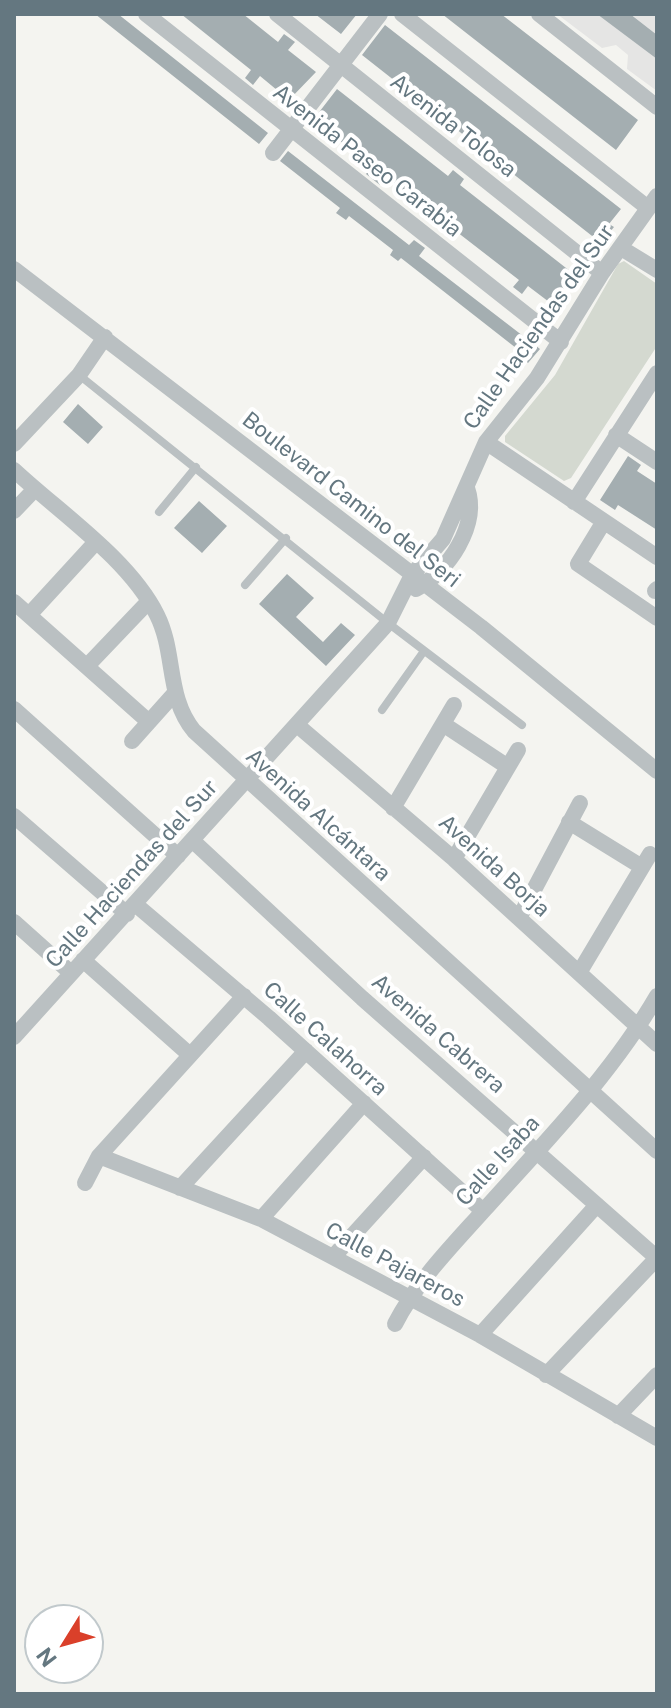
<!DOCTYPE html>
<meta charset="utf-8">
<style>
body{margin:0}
#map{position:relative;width:671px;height:1708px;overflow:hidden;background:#f4f4f0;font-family:"Public Sans",sans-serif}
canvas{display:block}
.frame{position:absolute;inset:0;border:16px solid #647780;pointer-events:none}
.north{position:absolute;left:24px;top:1604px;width:80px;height:80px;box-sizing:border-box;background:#fff;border:2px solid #c1c9cc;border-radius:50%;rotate:233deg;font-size:22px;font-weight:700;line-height:32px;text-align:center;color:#647780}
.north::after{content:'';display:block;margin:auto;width:28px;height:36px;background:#da402a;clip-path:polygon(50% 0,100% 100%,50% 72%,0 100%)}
</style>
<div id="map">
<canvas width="671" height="1708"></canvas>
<div class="frame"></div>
<div class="north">N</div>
</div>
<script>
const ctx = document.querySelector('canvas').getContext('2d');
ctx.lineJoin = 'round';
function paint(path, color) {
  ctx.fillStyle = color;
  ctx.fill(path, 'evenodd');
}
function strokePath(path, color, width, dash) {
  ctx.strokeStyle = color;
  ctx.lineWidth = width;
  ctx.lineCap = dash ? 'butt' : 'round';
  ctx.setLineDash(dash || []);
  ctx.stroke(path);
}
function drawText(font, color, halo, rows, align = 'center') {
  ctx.font = font + ' "Public Sans",sans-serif';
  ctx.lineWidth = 8;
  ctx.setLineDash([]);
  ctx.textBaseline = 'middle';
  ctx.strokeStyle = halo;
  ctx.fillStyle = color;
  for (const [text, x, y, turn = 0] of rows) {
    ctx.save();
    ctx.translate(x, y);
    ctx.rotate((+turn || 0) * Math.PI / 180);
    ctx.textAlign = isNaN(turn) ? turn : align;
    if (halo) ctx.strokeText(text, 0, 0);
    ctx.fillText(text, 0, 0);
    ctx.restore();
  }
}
const built = new Path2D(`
 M557 14H657V91L627 69 628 55 616 45 602 48Z`);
const green = new Path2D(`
 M624 261 657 284V346L571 478 564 481 505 442V436L555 375 618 264Z`);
const building = new Path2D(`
 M95 14H118L268 133 259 144Z
 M181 14H243L278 42 284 34 295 42 288 50 316 72 289 100 260 76 253 85 245 78 251 70Z
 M315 14H357L341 34Z
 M442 14H501L638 120 616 150Z
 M597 14H630L657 35V59Z
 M385 25 621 209 609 224 614 227 601 243 362 55Z
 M337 89 448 176 453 170 464 179 460 185 575 275 560 293 566 297 557 308 528 286 522 294 513 287 519 280 386 177 380 185 366 174 372 166 313 120Z
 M288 151 409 245 414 240 425 248 419 256 540 349 528 363 514 351 516 348 401 258 398 261 390 255 393 250 349 216 346 220 336 213 340 208 280 161Z
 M78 404 103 427 88 444 63 422Z
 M628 456 641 465 637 471 657 484V530L618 505 615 510 600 500Z
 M199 501 227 526 202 553 174 528Z
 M287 574 314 598 296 617 323 642 341 623 355 635 326 666 259 604Z`);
const service = new Path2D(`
 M79 375 388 623 522 725
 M159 512 196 467
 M245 585 286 538
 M382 710 424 651`);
const minor = new Path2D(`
 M146 14 561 342
 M277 14 602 273
 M402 14 648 208
 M539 14 657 107
 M273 153 380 14
 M621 248 657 270
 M14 269 481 627 657 771
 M616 435 657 462
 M486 442 657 557
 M14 444 79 375 105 337
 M14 470C60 513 129 559 157 615 176 653 166 697 194 731L657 1151
 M574 502 657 373
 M14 511 35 489
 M603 523 578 564 657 618
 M416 589C448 572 480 525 467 488
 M655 591 657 589
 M14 602 149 722
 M29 615 95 543
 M87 666 149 601
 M14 709 178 856
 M443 724 508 767
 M297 725 454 859 657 1044
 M132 741 174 694
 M393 808 454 705
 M14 816 127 914
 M569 822 642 867
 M193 841 362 998 657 1258
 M454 859 518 750
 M135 904 269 1018 483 1211
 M519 918 580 803
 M14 922 71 973
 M83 960 190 1055
 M579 973 650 854
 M14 1037 388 623 412 575 443 539 486 442 537 378 602 273 657 196
 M99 1156 261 1219 480 1335 657 1438
 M85 1183 99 1156 244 996
 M180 1188 306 1051
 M261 1219 364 1103
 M334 1256 424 1157
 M395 1324C417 1281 452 1246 485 1209 545 1142 611 1075 657 996
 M480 1335 597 1205
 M546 1375 657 1258
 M618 1416 657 1375`);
const streetNames = [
 ["Avenida Tolosa",453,126,38],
 ["Avenida Paseo Carabia",367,161,38],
 ["Calle Haciendas del Sur",539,327,-55],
 ["Boulevard Camino del Seri",351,500,38],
 ["Avenida Alcántara",318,815,42],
 ["Avenida Borja",494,866,42],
 ["Calle Haciendas del Sur",132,874,-48],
 ["Avenida Cabrera",438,1034,41],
 ["Calle Calahorra",325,1039,42],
 ["Calle Isaba",498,1161,-48],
 ["Calle Pajareros",395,1265,28]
];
paint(built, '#e5e5e4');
paint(green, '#d4d9d0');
paint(building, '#a4aeb1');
strokePath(service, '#bac0c2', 8);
strokePath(minor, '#bac0c2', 16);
drawText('22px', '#647780', '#fff', streetNames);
</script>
